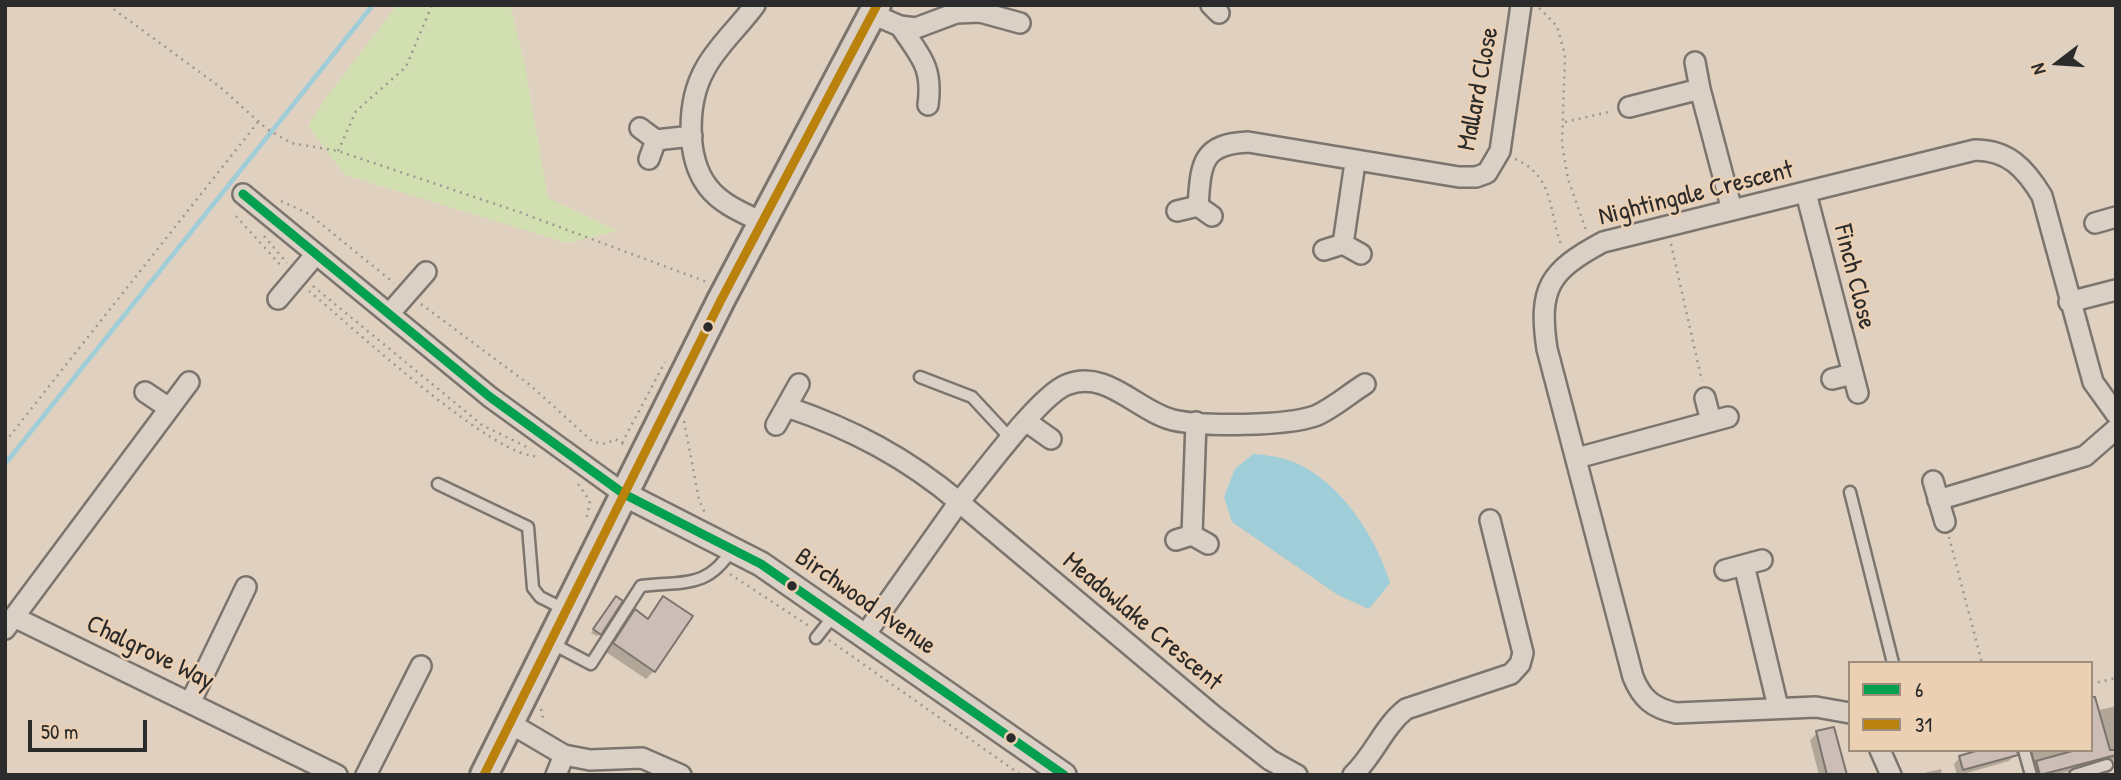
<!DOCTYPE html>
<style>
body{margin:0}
#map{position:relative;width:2121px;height:780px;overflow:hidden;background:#dfd0c0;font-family:"Patrick Hand",sans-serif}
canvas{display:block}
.frame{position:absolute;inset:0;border:7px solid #2b2b2b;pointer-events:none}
.legend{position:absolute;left:1848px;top:661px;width:245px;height:91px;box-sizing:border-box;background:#ecd0b3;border:2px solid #9f8e7d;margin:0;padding:9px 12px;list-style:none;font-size:21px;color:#2b2b2b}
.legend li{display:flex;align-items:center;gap:14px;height:35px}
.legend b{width:35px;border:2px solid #9f8e7d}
.north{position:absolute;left:2023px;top:28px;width:70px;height:70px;-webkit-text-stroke:5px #ecd0b3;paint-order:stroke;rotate:253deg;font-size:19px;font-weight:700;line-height:28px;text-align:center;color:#2b2b2b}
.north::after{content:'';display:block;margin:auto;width:24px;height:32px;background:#2b2b2b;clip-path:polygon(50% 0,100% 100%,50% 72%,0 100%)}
.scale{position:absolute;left:28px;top:720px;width:119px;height:32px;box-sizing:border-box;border:4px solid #2b2b2b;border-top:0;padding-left:9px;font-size:21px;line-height:24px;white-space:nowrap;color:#2b2b2b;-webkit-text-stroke:5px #ecd0b3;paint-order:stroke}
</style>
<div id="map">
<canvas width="2121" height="780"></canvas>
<div class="frame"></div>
<ul class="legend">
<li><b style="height:9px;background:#02a04f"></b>6</li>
<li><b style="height:9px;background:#ba810d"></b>31</li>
</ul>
<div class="north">N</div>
<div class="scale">50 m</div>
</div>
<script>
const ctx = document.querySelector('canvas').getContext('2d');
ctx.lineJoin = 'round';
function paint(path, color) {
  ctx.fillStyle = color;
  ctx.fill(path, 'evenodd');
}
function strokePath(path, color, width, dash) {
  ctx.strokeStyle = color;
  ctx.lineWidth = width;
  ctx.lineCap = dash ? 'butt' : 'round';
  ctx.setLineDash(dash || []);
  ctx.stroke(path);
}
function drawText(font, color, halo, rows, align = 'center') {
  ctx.font = font + ' "Patrick Hand",sans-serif';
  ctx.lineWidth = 5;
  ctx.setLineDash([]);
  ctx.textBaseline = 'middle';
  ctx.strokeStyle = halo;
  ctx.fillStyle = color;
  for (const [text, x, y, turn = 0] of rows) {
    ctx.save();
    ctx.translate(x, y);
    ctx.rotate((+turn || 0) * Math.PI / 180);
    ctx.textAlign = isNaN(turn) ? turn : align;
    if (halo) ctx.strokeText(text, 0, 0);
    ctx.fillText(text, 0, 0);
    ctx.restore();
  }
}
const green = new Path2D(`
 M397 5H510L525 66 548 198 618 231 567 243 345 175 308 126 322 103Z`);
const water = new Path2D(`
 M1253 454C1264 455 1275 456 1285 459 1337 475 1375 535 1390 583L1369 609 1338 595 1232 522 1224 497 1235 469Z`);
const shadow = new Path2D(`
 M664 598 654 671 646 679 606 652 635 612 646 620Z
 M613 601 600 634 597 636 591 633Z
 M2116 706V759L2055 775H2032L2020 750H2091V712Z
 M1817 733 1845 775H1819L1810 740Z
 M2016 754 2009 761 1960 775H1957L1954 764 1960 757Z
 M1941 769 1942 775H1922L1924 773Z`);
const stream = new Path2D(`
 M5 464 373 5`);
const building = new Path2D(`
 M616 596 623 601 601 635 593 629Z
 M663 596 693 616 655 672 613 643 635 609 648 619Z
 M2091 697H2095L2110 750H2116V755L2040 775 2036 761 2076 750H2091Z
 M1834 727 1847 775H1827L1816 731Z
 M1979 750H2017L2018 755 1963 770 1959 756Z`);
const path = new Path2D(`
 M108 5 220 87 267 129 291 143 338 151 519 212 707 282
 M1539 8 1557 26 1565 55 1562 144 1568 179 1586 230
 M1565 122 1613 111
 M338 151 356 111 406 67 432 5
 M1515 159C1555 176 1548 211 1562 247
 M281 201 309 214 394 283
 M236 216 283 268
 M264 236 287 263
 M1671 244 1702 381
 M313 286 482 425 531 449
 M309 291C348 323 498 463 540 456
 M421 304 530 385 593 442 606 444 615 439 625 445
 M684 421 699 500 705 513
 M5 442 258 122
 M622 443 665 362
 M578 484 590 501 586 521
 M1949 537 1982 663
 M730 574 809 626
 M829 640 1021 775
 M2091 684 2116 678
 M541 709 544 723`);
const service = new Path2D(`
 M920 377 972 397 1011 439
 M438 484 528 527 533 588 540 597 564 609
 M1850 492 1893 663
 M816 638 835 614
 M551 643 591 664 641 586C683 581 708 589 732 549
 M2024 750 2031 775
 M2075 775 2107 765`);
const minor = new Path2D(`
 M755 5C740 26 717 46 705 69 687 101 685 157 708 187 721 204 743 213 762 222
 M1211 5 1219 13
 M872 14 900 26 916 28 956 13 980 12 1020 23
 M900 26C921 57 933 67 928 105
 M1695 62 1700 89
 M1629 107 1700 89 1732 210
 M640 128 656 140 649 159
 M656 140 692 136
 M1806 193 1858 393
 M243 194 490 397 624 494
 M1198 206C1201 164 1201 144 1248 142L1459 177H1476L1487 173 1500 151 1521 5
 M1177 211 1198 206 1212 216
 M2095 223 2116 217
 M1343 244 1355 163
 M1324 250 1343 244 1361 254
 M278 299 316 254
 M2069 302 2116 290
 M389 314 426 272
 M1832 379 1852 374
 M145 392 169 408
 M1705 398 1711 421
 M787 407C852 429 907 458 959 502L865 635
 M1027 422 1051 439
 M776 425 799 384
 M1577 458 1728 417
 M1933 481 1945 522
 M1938 500 2085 456 2116 429
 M1192 535 1196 422
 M1176 540 1192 535 1208 544
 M1744 565 1778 707
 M1725 570 1762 560
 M14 617 337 775
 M5 629 189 382
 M191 701 246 587
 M1850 713 1816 707 1676 713C1653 708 1642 699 1633 677L1547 349C1538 288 1549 271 1603 242L1975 150C2008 150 2025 168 2042 196L2093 382 2116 414
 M508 722 564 755 590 760 642 758 681 775
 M1880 750 1891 775
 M366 775 421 666
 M556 775 564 755
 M1297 775 1270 760 1214 716 959 502C982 475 1038 397 1066 385 1106 368 1137 411 1173 420 1204 427 1286 426 1315 416 1332 409 1349 394 1365 384
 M1353 775C1374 755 1384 726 1406 709L1511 674 1520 664 1523 653 1490 520`);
const tertiary = new Path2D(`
 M624 494 761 564 1064 775`);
const secondary = new Path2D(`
 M484 775 721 300 877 5`);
const bus1 = new Path2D(`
 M243 194 490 397 624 494 761 564 1064 775`);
const bus2 = new Path2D(`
 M484 775 721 300 877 5`);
const markers = [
 [708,327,6,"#2b2b2b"],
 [792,586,6,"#2b2b2b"],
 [1011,738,6,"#2b2b2b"]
];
const streetNames = [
 ["Mallard Close",1479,89,-79],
 ["Nightingale Crescent",1696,194,-14],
 ["Finch Close",1854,277,76],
 ["Birchwood Avenue",865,602,35],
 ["Meadowlake Crescent",1142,622,40],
 ["Chalgrove Way",150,653,26]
];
paint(green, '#d2dfb1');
paint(water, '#9fced8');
paint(shadow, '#0003');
strokePath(stream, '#9fced8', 4.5);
paint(building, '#ccbdb6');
strokePath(building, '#7c756e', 2);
strokePath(service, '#7c756e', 15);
strokePath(minor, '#7c756e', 24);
strokePath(tertiary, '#7c756e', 28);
strokePath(secondary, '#7c756e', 32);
strokePath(path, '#9f9890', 2.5, [2, 5]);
strokePath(service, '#dad0c5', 10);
strokePath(minor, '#dad0c5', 19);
strokePath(tertiary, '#dad0c5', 23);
strokePath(secondary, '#dad0c5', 26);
strokePath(bus1, '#02a04f', 9);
strokePath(bus2, '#ba810d', 9);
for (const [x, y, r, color] of markers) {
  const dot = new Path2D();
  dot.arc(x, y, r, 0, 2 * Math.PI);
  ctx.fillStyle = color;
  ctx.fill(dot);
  strokePath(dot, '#ecd0b3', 2.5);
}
drawText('26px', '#2b2b2b', '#ecd0b3', streetNames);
</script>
